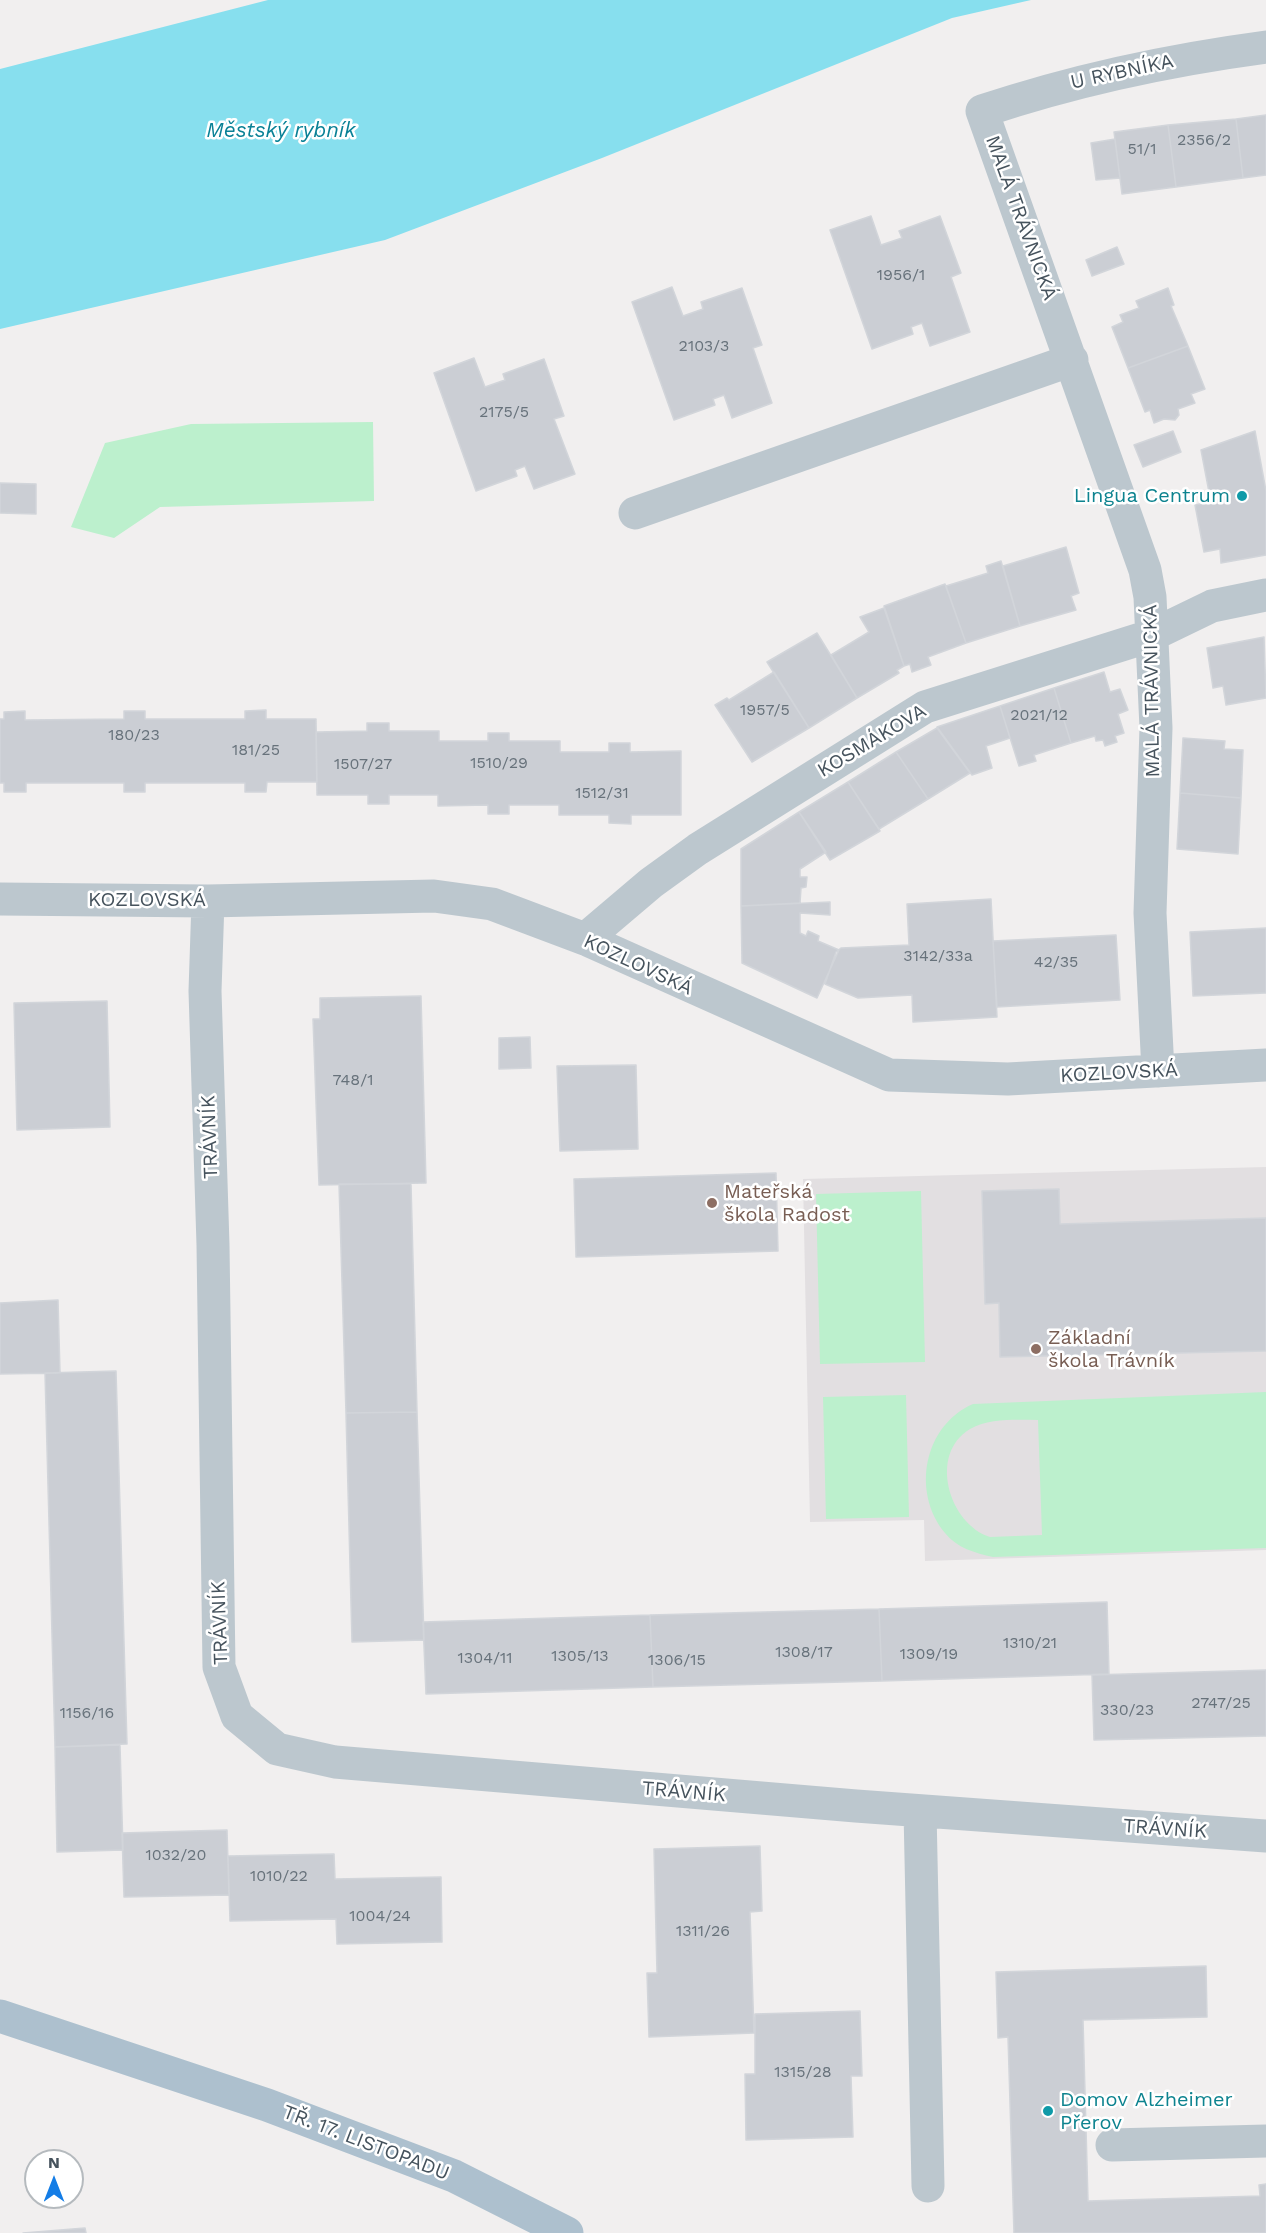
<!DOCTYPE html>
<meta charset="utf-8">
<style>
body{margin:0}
#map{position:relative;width:1266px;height:2233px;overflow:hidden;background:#f1efef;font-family:"Work Sans",sans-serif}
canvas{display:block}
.north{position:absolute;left:24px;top:2149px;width:60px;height:60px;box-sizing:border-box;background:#fff;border:2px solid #b5babe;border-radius:50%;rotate:0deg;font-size:16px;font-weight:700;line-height:24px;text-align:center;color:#46535d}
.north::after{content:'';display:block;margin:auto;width:21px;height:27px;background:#147de6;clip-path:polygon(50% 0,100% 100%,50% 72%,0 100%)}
</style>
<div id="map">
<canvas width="1266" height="2233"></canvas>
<div class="north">N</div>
</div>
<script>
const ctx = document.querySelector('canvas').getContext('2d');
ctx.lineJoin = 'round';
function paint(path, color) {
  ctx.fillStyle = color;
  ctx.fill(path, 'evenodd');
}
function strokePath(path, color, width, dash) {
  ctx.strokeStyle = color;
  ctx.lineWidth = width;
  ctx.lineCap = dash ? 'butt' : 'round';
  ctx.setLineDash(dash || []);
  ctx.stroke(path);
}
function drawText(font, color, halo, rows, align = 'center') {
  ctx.font = font + ' "Work Sans",sans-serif';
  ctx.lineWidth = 5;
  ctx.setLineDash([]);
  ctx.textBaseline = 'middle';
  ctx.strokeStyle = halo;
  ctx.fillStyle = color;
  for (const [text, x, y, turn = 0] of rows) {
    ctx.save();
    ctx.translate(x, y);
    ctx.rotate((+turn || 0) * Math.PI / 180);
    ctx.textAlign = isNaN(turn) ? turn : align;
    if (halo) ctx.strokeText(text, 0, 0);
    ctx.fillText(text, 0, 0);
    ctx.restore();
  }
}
const education = new Path2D(`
 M1266 1167V1550L925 1561 924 1520 810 1522 803 1179Z`);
const green = new Path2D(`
 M373 422 374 501 160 507 114 538 71 527 105 443 191 424Z
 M921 1191 925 1362 820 1364 816 1194Z
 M1266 1392V1548L993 1557C975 1553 957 1548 945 1533 911 1492 924 1425 973 1404ZM1038 1420 1042 1535 990 1537C949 1524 928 1454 970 1429 990 1418 1015 1420 1038 1420Z
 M906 1395 909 1517 826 1519 823 1397Z`);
const water = new Path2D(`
 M268 0H1031L952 18 602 158 385 240 0 329V69Z`);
const building = new Path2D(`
 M1266 115V175L1243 178 1236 119Z
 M1236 119 1243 178 1176 187 1168 125Z
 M1168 125 1176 187 1122 194 1114 132Z
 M1115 139 1120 178 1096 180 1091 143Z
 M871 216 881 245 902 238 899 231 940 216 961 273 951 277 970 332 930 346 922 323 911 327 913 334 872 349 830 230Z
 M1117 247 1124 264 1092 276 1086 260Z
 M672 287 683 316 703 309 701 302 742 288 762 345 753 348 772 403 732 418 724 395 713 399 715 405 674 420 632 302Z
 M1168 288 1174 305 1171 306 1188 346 1128 368 1112 327 1123 322 1120 315 1139 308 1136 301Z
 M1188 346 1205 389 1191 394 1195 403 1178 409 1179 415 1175 420 1164 419 1154 423 1150 410 1145 412 1128 368Z
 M474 358 485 387 505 380 503 374 544 359 564 416 554 419 575 474 534 489 525 466 515 470 517 476 476 491 434 373Z
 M1173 431 1181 452 1143 467 1134 445Z
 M1255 431 1266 491V555L1221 563 1220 549 1204 552 1195 505 1219 500 1217 490 1209 492 1201 450Z
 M0 483 36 484V514L0 513Z
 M1066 547 1079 593 1071 596 1076 610 1020 626 1003 566Z
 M1001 561 1020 626 966 643 946 586 988 573 986 566Z
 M945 584 966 643 928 657 931 665 912 672 910 664 904 666 884 606Z
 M884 608 904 666 897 670 899 673 857 698 831 655 869 632 860 617Z
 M817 633 857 698 809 728 767 662Z
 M1264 637 1266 698 1226 705 1223 686 1213 688 1207 648Z
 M774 672 809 728 752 762 715 705 727 698 729 700Z
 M1104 672 1110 692 1120 689 1128 710 1118 714 1124 733 1115 736 1117 742 1105 746 1103 740 1096 741 1095 736 1071 743 1054 688Z
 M1054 688 1071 743 1034 755 1036 761 1019 766 1000 706Z
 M1000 706 1010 738 986 746 992 768 972 775 937 727Z
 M266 710V719H316L317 782H267L266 792H245V783H145V792H124V783H26V792H4V783H0V719H4V712L25 711V720L124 719V711H145V719H245V711Z
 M367 723H389V731H439V741H488V733H509V741H560V752H609V743H630V752L681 751V815H631V824L609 823V815H559V805H509V814H488V805L438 806V795H389V804H368V795H317L316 732 367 731Z
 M937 728 970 773 928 799 896 752Z
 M1183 738 1225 741 1224 749 1243 750 1241 798 1180 793Z
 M896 752 928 799 879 829 848 782Z
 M848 782 880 831 830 860 799 812Z
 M1180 793 1241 798 1238 854 1177 849Z
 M799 812 826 852 800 869V877H807L806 887 801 888 800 903 741 906V849Z
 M991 899 997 1017 913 1022 912 995 858 998 825 984 836 952 841 948 909 945 907 904Z
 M830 902V915L800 913V933L806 936 808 931 819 936 818 941 839 950 817 998 742 963 741 906Z
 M1266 928V993L1193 996 1190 932Z
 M1116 935 1120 1000 997 1007 993 941Z
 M421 996 426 1183 319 1185 313 1019H320V998Z
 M107 1001 110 1127 17 1130 14 1003Z
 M530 1037 531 1068 499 1069V1038Z
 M636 1065 638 1149 560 1151 557 1066Z
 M776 1173 778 1251 576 1257 574 1179Z
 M339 1184H411L417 1412 346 1413Z
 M1059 1189 1060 1224 1266 1218V1351L1000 1357 999 1303 985 1304 982 1191Z
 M58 1300 60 1373 0 1374V1303Z
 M116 1371 127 1744 55 1747 45 1373Z
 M417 1412 424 1640 352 1642 346 1413Z
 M1107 1602 1109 1674 882 1681 879 1609Z
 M879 1609 882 1681 653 1687 650 1615Z
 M650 1615 653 1687 426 1694 423 1622Z
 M1266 1670V1736L1094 1740 1092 1675Z
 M120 1745 123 1850 57 1852 55 1747Z
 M227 1830 229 1895 124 1897 122 1833Z
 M760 1846 762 1911 750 1912 754 2033 649 2037 647 1973H657L654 1849Z
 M334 1854 335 1879 441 1877 442 1942 337 1944 336 1919 230 1921 228 1856Z
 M1206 1966 1207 2017 1083 2020 1088 2201 1260 2196 1259 2185 1266 2184V2233H1014L1008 2037 998 2038 996 1972Z
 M860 2011 862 2076H851L853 2137 746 2140 745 2074H755V2014Z
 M85 2228 86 2233H23Z`);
const minor = new Path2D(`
 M635 513 1072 360
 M0 899 208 901 434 896 492 904 585 939 889 1075 1008 1079 1266 1065
 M208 901 205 991 213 1245 219 1667 237 1716 277 1749 335 1762 856 1806 1266 1836
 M585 939 651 883 698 849 925 707 1150 636 1212 606 1266 595
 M1158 1071 1150 913 1156 728 1150 597 1145 570 982 111C1075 80 1168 60 1266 47
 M920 1811 928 2186
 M1112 2145 1266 2141`);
const major = new Path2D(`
 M0 2016 267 2105 454 2176 567 2233`);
const markers = [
 [1242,496,6,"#0f9aa8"],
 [712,1203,6,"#8d6e63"],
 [1036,1349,6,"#8d6e63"],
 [1048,2111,6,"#0f9aa8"]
];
const numberNames = [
 ["2356/2",1204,140],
 ["51/1",1142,149],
 ["1956/1",901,275],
 ["2103/3",704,346],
 ["2175/5",504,412],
 ["1957/5",765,710],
 ["2021/12",1039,715],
 ["180/23",134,735],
 ["181/25",256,750],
 ["1510/29",499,763],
 ["1507/27",363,764],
 ["1512/31",602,793],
 ["3142/33a",938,956],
 ["42/35",1056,962],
 ["748/1",353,1080],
 ["1310/21",1030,1643],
 ["1308/17",804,1652],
 ["1309/19",929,1654],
 ["1305/13",580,1656],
 ["1304/11",485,1658],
 ["1306/15",677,1660],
 ["2747/25",1221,1703],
 ["330/23",1127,1710],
 ["1156/16",87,1713],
 ["1032/20",176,1855],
 ["1010/22",279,1876],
 ["1004/24",380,1916],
 ["1311/26",703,1931],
 ["1315/28",803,2072]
];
const streetNames = [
 ["U RYBNÍKA",1122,72,-12],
 ["MALÁ TRÁVNICKÁ",1021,218,70],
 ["MALÁ TRÁVNICKÁ",1152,691,-91],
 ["KOSMÁKOVA",872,741,-31],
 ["KOZLOVSKÁ",147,900],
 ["KOZLOVSKÁ",638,965,25],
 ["KOZLOVSKÁ",1119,1073,-3],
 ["TRÁVNÍK",210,1137,-92],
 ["TRÁVNÍK",220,1623,-92],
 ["TRÁVNÍK",684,1792,5],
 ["TRÁVNÍK",1165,1829,4],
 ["TŘ. 17. LISTOPADU",366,2143,21]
];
const cultureNames = [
 ["Lingua Centrum",1230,496],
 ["Domov Alzheimer",1060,2100,"left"],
 ["Přerov",1060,2123,"left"]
];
const educationNames = [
 ["Mateřská",724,1192],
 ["škola Radost",724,1215],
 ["Základní",1048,1338],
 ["škola Trávník",1048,1361]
];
const waterNames = [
 ["Městský rybník",281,131]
];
paint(education, '#e2dfe1');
paint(green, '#bcf0cd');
paint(water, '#87dfee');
paint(building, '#cbced4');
strokePath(building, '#d2d5da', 1.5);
strokePath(minor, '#bcc7ce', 33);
strokePath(major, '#adc0ce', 33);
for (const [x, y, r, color] of markers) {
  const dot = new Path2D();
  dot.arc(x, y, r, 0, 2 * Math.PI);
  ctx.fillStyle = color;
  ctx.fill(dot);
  strokePath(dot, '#fff', 2);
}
drawText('16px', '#67727b', null, numberNames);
drawText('20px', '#46535d', '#fff', streetNames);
drawText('20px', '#0d838f', '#fff', cultureNames, 'right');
drawText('20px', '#785e54', '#fff', educationNames, 'left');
drawText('italic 21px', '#098196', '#fff', waterNames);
</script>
